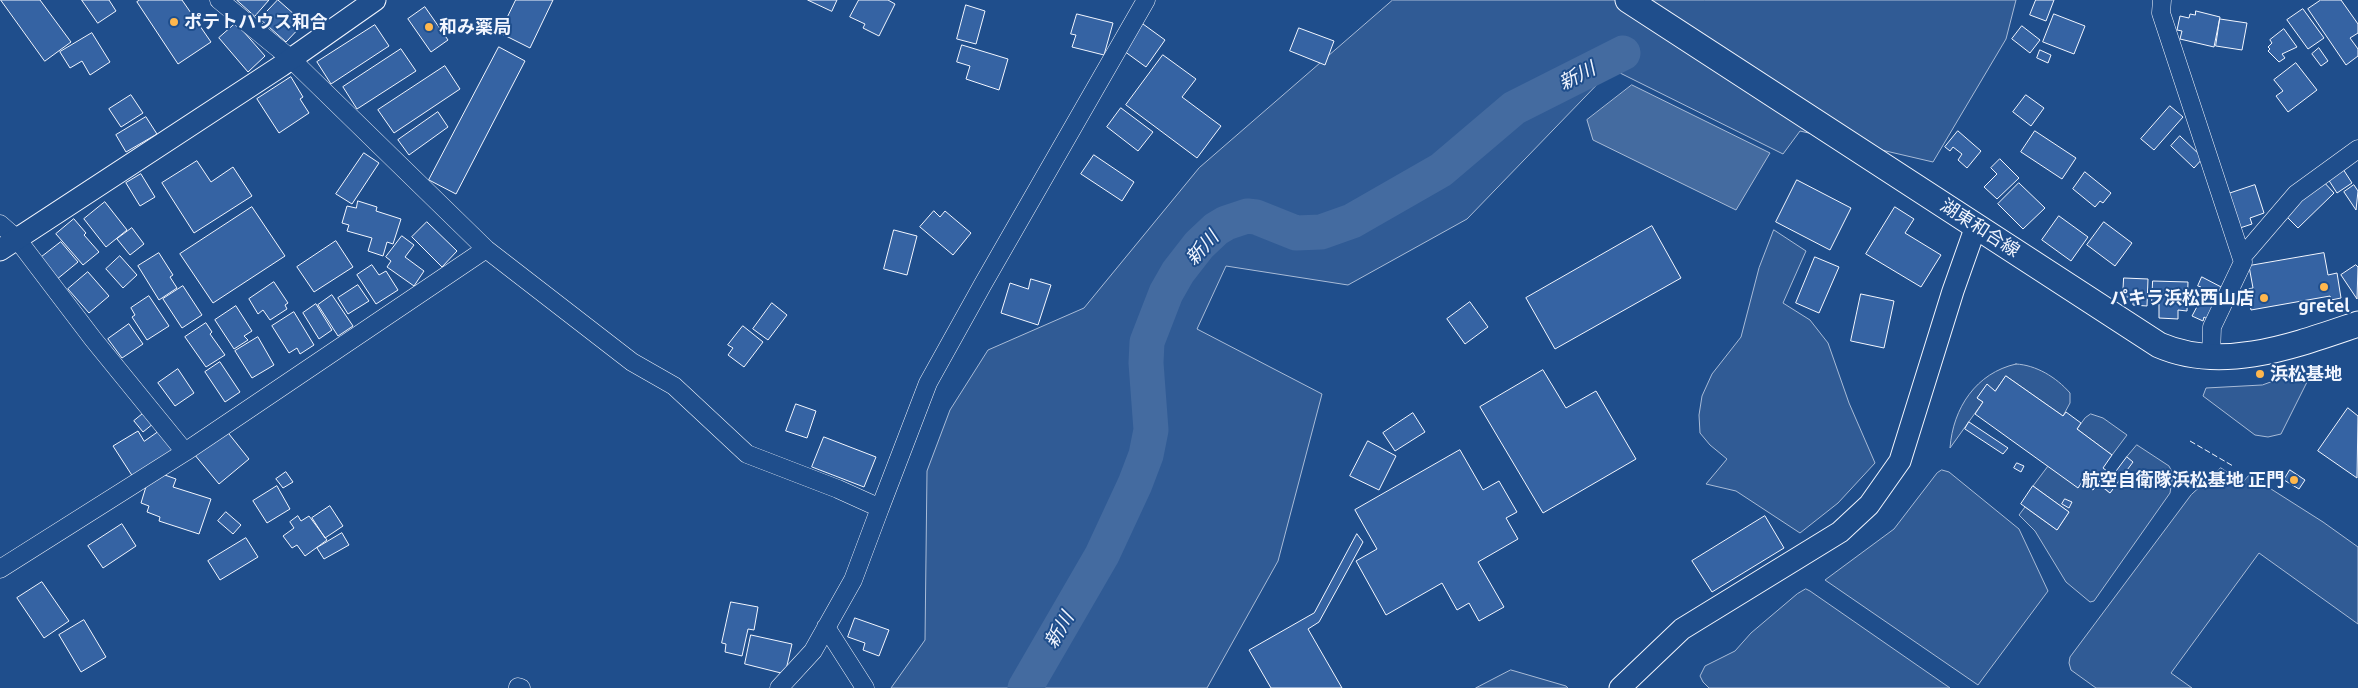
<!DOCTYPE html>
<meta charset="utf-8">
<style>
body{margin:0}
canvas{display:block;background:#1f4e8c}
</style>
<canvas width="2358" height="688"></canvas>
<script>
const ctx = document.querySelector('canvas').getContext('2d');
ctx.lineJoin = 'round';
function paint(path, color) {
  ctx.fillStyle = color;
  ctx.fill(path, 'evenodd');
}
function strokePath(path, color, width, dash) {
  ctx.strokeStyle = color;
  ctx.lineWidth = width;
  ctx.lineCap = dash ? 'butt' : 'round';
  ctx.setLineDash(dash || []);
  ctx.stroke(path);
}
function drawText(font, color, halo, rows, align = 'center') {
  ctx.font = font + ' Ubuntu,"Noto Sans JP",sans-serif';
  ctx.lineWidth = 4;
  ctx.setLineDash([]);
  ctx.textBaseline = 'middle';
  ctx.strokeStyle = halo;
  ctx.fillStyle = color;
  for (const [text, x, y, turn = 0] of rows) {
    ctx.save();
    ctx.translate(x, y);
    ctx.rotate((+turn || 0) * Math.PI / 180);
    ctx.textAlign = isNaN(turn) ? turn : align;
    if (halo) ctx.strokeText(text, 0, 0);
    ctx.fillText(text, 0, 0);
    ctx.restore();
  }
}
const green = new Path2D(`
 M1393 0H2016L2006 39 1933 162 1800 131 1783 154 1612 69 1467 219 1348 285 1226 266 1197 329 1322 394 1278 561 1207 688H891L925 640 927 471 950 410 988 350 1084 308 1199 168Z
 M1774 230 1806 251 1783 303 1810 320 1828 343 1849 403 1875 463 1838 503 1800 533 1736 491 1706 484 1727 459 1710 445 1700 433 1699 415 1702 396 1712 374 1741 337 1759 268Z
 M2016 364C2036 365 2056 377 2070 393V403L2063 416 2006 376 1995 391 1987 385 1977 398 1983 402 1950 448C1953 408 1976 373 2016 364Z
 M2305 370 2309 378 2281 434 2268 437 2255 435 2203 396 2206 388 2262 385Z
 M2091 414 2103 418 2127 435 2112 455 2077 429 2085 418Z
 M2137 445 2169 466 2173 474 2170 493 2094 601 2090 602 2066 582 2035 531 2019 515 2025 507 2057 530 2069 512 2033 486 2048 466 2078 487 2082 482 2093 490 2098 484 2110 493 2132 462 2127 457Z
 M2221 468 2237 479 2244 481 2249 475 2323 522 2358 547V624L2259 553 2171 673 2192 688H2096L2071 670 2069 663 2070 657 2191 495Z
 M1942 470 1949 472 2019 529 2048 591 1978 685 1825 580 1894 529 1937 473Z
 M1806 589 1810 591 1950 688H1709L1703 682 1700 676 1705 666 1735 651 1751 633 1797 594Z
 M1511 670 1566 686 1568 688H1476Z`);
const water = new Path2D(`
 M1632 85 1770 153 1736 210 1593 140 1587 120Z`);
const river = new Path2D(`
 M1025 688 1102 555 1135 484 1146 455 1151 430 1146 363 1147 342 1166 293 1178 272 1199 245 1216 229 1226 223 1247 216 1256 217 1296 233 1321 232 1352 221 1441 170 1514 108 1623 53`);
const building = new Path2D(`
 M1 0H40L71 42 45 61Z
 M82 0H109L116 11 98 23Z
 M140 0H182L211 42 178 64 137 2Z
 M237 0H269L255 16Z
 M278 0 304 23 286 42 260 19Z
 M516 0H553L530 48 500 33Z
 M808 0H837L832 11Z
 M859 0H888L895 4 879 36 863 28 865 24 850 17Z
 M2036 0H2054L2046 21 2030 15Z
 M2321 0H2341L2358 24V33L2350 38 2358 49V56L2346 65 2308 9Z
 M966 5 985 11 976 44 957 39Z
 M425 7 448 40 431 52 408 19Z
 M2303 9 2324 38 2308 49 2287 20Z
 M2196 11 2220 17 2214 47 2180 39 2182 31 2177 30 2180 16 2189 18 2190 14 2195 15Z
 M1077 14 1113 23 1104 55 1072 47 1076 35 1071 34Z
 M2054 14 2085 26 2074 54 2043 42Z
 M2220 19 2247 23 2242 50 2216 46Z
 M236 23 265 56 248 72 219 38Z
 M1143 24 1165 40 1146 67 1124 51Z
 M375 25 389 46 331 84 317 62Z
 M2022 26 2040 40 2030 53 2012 39Z
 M1299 28 1334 41 1325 65 1290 51Z
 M2284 29 2297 47 2282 54 2285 58 2279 62 2268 51 2270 49 2268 47 2272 43 2270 40Z
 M92 33 110 62 90 75 82 61 70 68 60 52Z
 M962 45 1008 59 999 90 966 79 970 66 957 62Z
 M499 47 525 61 456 194 429 180Z
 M2319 48 2328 61 2321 66 2312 54Z
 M401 49 416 71 357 109 343 87Z
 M2040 50 2051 55 2048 63 2037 58Z
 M1163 55 1196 79 1182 97 1221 126 1197 158 1126 105Z
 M2296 63 2317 90 2288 112 2276 96 2283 91 2274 80Z
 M445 66 460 89 394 133 378 110Z
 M291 77 303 97 300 99 309 113 279 133 257 99Z
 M131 95 143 113 121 127 109 109Z
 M2026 95 2044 108 2031 126 2013 112Z
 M2170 106 2183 117 2154 150 2141 139Z
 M1121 108 1153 132 1138 151 1107 127Z
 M438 112 448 127 409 155 398 140Z
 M146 117 157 134 126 152 116 135Z
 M1958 131 1981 151 1967 168 1958 160 1962 154 1953 147 1950 151 1945 147Z
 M2035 131 2076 158 2062 179 2021 152Z
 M2180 136 2203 158 2194 168 2171 146Z
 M364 153 379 163 352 204 336 194Z
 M1094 155 1134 182 1122 201 1081 174Z
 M2000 159 2019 178 1997 199 1984 187 1997 174 1991 168Z
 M197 161 211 182 233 167 252 196 194 233 162 183Z
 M2343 169 2352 183 2337 193 2328 179Z
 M2085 172 2111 193 2103 203 2100 201 2095 207 2073 189Z
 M141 174 155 197 140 206 126 183Z
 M1797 180 1851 208 1830 250 1776 222Z
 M2322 180 2334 193 2298 228 2285 215Z
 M2019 183 2045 208 2023 229 1998 204Z
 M2255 185 2264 213 2250 218 2252 224 2240 228 2228 194Z
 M2354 185 2358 191 2356 210 2344 192Z
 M358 201 377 207 376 211 401 219 393 244 387 242 383 256 368 251 372 238 347 231 349 225 342 223 347 206 356 208Z
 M105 202 127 230 106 247 84 219Z
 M252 207 285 256 213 303 180 254Z
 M1895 207 1914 219 1905 233 1941 255 1921 287 1866 254Z
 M934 211 940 217 945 211 971 233 953 255 920 227Z
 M2059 216 2088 237 2071 261 2042 240Z
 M74 219 86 233 84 235 99 252 83 265 56 234Z
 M427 222 457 251 442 267 412 237Z
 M2104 222 2132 243 2115 266 2087 245Z
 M1652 226 1681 278 1555 349 1526 298Z
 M132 228 144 244 130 255 117 239Z
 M894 230 917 236 907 275 884 269Z
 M402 236 414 245 405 257 424 271 414 286 387 267 391 261 386 257Z
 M336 241 353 267 314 292 297 267Z
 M61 242 78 262 56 280 39 259Z
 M159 253 173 275 170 277 177 288 159 300 138 266Z
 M2324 253 2328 275 2337 273 2341 298 2331 300 2330 296 2251 310 2247 289 2253 288 2249 266Z
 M120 256 137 275 123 288 106 269Z
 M1815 257 1839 267 1819 313 1796 303Z
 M372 265 379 275 386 271 398 290 376 304 357 275Z
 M2356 265 2358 267 2357 299 2341 275Z
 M88 272 109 296 89 313 68 289Z
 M2202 277 2225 289 2209 320 2204 317 2203 321 2192 316 2200 301 2195 299 2201 287 2198 286Z
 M2124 278 2148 279 2147 306 2133 305V297H2123Z
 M1031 279 1051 285 1038 325 1001 313 1010 283 1028 289Z
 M2153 281 2188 282 2187 311 2178 310V319L2159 318V304H2152Z
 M274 282 288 303 285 305 287 309 270 320 263 310 258 314 249 299Z
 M358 285 369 301 348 314 338 298Z
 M183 286 202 315 182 328 163 299Z
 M1861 294 1894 301 1884 348 1851 341Z
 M332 295 353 326 338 336 318 305Z
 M149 296 169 326 147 340 132 317 135 315 131 308Z
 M1470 302 1488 327 1465 344 1447 319Z
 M772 303 787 315 768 340 753 329Z
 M316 304 332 330 319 339 303 313Z
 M236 306 252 331 244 336 248 340 234 349 215 320Z
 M294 312 314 345 300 354 297 348 289 353 272 326Z
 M206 323 212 332 210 334 225 355 206 367 185 337Z
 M129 324 143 344 122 358 108 339Z
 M743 326 763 342 744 367 728 355 733 348 728 345Z
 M258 337 274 365 252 378 235 351Z
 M220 362 240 392 225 402 205 372Z
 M178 369 194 393 175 406 158 383Z
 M1543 370 1566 408 1596 391 1636 459 1543 513 1480 407Z
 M2006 376 2063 416 2066 412 2081 423 2077 429 2112 455 2103 468 2107 471 2093 490 2082 482 2078 488 1975 414 1983 402 1977 398 1987 384 1995 391Z
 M796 404 816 411 807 438 786 431Z
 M2348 408 2358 416 2357 478 2318 451Z
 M145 412 154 423 143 432 134 421Z
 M1413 413 1425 432 1395 451 1383 433Z
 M1969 422 2008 448 2003 454 1965 429Z
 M225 429 249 459 219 484 194 454Z
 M161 430 175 450 133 477 113 446 138 431 144 441Z
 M824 437 876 457 864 487 812 467Z
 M1368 441 1396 456 1379 490 1350 476Z
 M1460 450 1483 490 1499 481 1517 512 1506 518 1518 539 1478 562 1504 607 1479 621 1469 603 1457 610 1442 583 1386 615 1356 561 1377 549 1355 510Z
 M2127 457 2133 462 2110 493 2104 488Z
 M2017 463 2024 466 2021 472 2014 468Z
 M2290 470 2305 480 2299 489 2284 480Z
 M286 472 293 482 283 488 276 479Z
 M162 474 176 479 173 487 211 499 199 534 159 521 160 517 147 512 149 506 141 503 148 480Z
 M277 486 290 509 267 523 253 501Z
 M2033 486 2069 512 2057 530 2021 504Z
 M2065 499 2072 502 2069 508 2062 504Z
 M330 506 343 526 325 538 312 518Z
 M226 512 241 525 233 534 218 521Z
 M298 516 301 521 309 516 327 540 305 556 297 545 292 548 283 536 294 528 290 522Z
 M1765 516 1784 548 1712 592 1692 561Z
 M122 524 136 546 103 568 88 546Z
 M342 533 349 545 324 559 317 548Z
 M1357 534 1363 542 1319 622 1308 629 1342 688H1271L1249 650 1314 613Z
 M246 538 258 557 220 580 208 561Z
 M42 582 69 621 44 638 17 598Z
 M731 602 758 607 754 630 748 629 742 656 725 652 726 644 722 643Z
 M855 618 889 630 879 656 863 650 865 643 848 637Z
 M84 620 106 657 81 672 59 635Z
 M751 635 792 644 785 674 745 664Z`);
const minor = new Path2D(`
 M219 0 290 58 486 249 632 362 674 386 747 454 838 489 880 508 928 383 983 284 1146 0
 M2162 0 2161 13 2243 262 2212 327 2211 357
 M0 224 17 239 93 339 185 452
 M2242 257 2296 194 2358 149
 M0 569 185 452 486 249
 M826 627 865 688
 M518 687 521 688
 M779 688 813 651 853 580 880 508`);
const tertiary = new Path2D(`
 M0 250 281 66 375 0
 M1620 688 1682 629 1840 532 1869 505 1900 461 1953 291 1976 226`);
const secondary = new Path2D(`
 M1628 0 2159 345C2223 373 2296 345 2358 324`);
const fence = new Path2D(`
 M2190 441 2233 466`);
const markers = [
 [174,22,5,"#ffb74d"],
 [429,27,5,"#ffb74d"],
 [2324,287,5,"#ffb74d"],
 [2264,298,5,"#ffb74d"],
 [2260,374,5,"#ffb74d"],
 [2294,480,5,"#ffb74d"]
];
const poiNames = [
 ["ポテトハウス和合",184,22],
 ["和み薬局",439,27],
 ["パキラ浜松西山店",2254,298,"right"],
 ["gretel",2324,306,"center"],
 ["浜松基地",2270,374],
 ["航空自衛隊浜松基地 正門",2284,480,"right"]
];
const streetNames = [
 ["湖東和合線",1980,228,33]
];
const waterNames = [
 ["新川",1577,76,-27],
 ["新川",1202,248,-48],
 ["新川",1059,630,-60]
];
paint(green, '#305b95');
strokePath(green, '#a8bbd7', 1);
paint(water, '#446ba0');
strokePath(water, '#a8bbd7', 1);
strokePath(river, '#446ba0', 35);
paint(building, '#3563a3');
strokePath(building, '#f2f6ff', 1);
strokePath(minor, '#f2f6ff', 19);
strokePath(tertiary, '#f2f6ff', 23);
strokePath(secondary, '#f2f6ff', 27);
strokePath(minor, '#1f4e8c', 18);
strokePath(tertiary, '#1f4e8c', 21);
strokePath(secondary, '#1f4e8c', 25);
strokePath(fence, '#f2f6ff', 1, [6, 2.5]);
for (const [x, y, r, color] of markers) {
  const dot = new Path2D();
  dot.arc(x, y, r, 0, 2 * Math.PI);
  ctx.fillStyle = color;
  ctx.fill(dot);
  strokePath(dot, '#1f4e8c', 2);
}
drawText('bold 18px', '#f2f6ff', '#1f4e8c', poiNames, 'left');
drawText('18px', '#f2f6ff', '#1f4e8c', streetNames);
drawText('italic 19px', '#f2f6ff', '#1f4e8c', waterNames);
</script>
